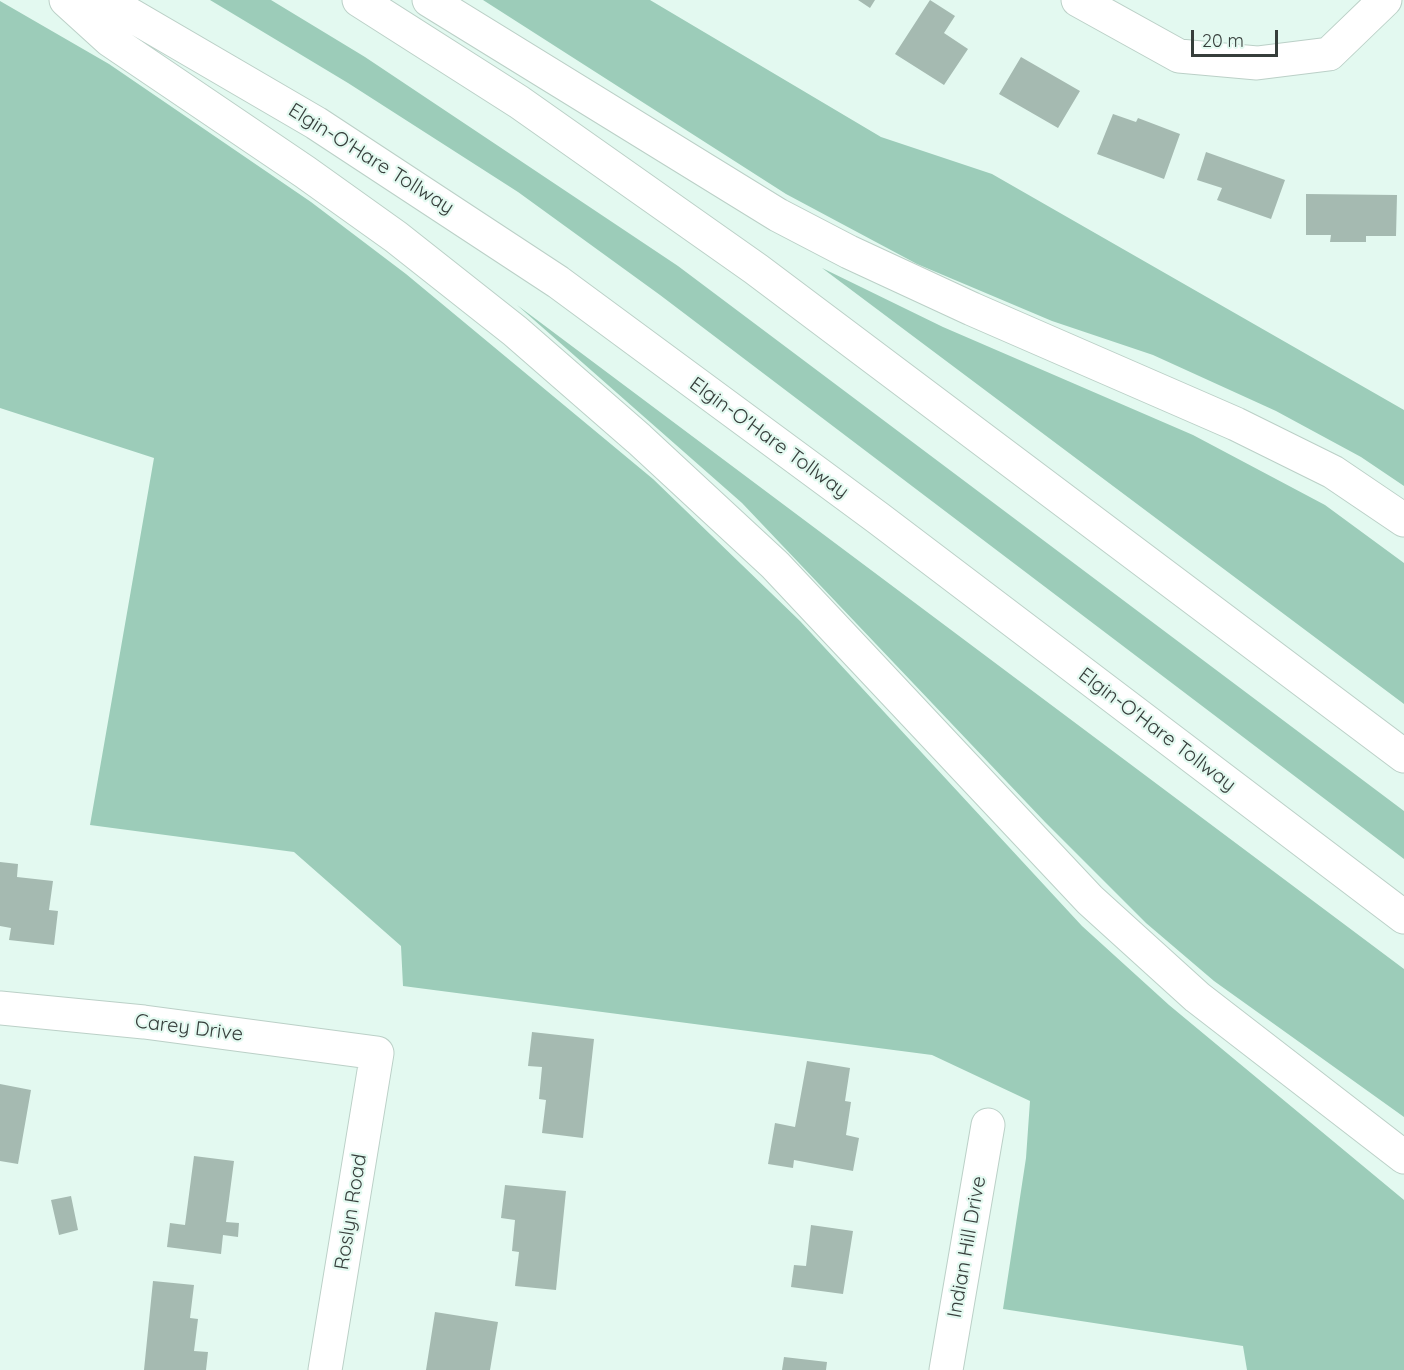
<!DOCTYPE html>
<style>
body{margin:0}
#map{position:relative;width:1404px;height:1370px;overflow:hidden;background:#e3f9f0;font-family:Quicksand,sans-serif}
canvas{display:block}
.scale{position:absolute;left:1191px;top:30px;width:87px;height:27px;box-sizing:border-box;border:3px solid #363e3b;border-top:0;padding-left:8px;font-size:18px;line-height:21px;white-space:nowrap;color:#363e3b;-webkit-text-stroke:4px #e3f9f0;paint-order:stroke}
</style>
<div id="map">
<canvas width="1404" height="1370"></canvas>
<div class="scale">20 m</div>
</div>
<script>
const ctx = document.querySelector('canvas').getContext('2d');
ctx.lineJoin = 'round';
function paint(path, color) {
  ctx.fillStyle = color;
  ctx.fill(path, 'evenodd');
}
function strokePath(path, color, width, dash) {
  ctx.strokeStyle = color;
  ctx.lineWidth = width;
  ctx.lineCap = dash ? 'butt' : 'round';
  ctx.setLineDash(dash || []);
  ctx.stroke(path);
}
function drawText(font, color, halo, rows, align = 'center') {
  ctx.font = font + ' Quicksand,sans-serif';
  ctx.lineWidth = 4.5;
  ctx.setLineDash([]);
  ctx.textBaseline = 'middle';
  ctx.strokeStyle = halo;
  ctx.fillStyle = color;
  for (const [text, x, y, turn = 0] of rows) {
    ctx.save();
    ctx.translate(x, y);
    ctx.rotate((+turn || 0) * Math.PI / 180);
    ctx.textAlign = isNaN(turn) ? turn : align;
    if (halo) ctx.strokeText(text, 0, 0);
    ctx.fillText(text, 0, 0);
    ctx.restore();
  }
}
const green = new Path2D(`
 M210 0H271L365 57 678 266 1404 811V859L660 295 518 192 348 83Z
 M483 0H650L881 137 992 174 1404 410V486L1361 457 1276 411 1153 355 1052 321 917 264 786 194Z
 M0 1 109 64 311 202 406 274 653 479 800 621 1082 926 1169 1005 1404 1200V1370H1247L1243 1346 1003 1309 1026 1158 1030 1101 932 1055 403 986 401 946 294 852 90 825 154 458 0 408Z
 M822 268 943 327 1193 435 1325 505 1404 563V704Z
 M517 305 1404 969V1117L1214 981 1146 923 1045 822 742 503Z`);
const building = new Path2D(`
 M858 0H875L870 8Z
 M930 0 955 16 944 33 968 49 944 85 895 54Z
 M1021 57 1080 91 1058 128 999 94Z
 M1113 114 1136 122 1138 118 1180 134 1164 179 1097 154Z
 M1206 152 1285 180 1271 219 1217 200 1222 188 1197 180Z
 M1306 194 1397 195 1396 236H1366V242H1330L1331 235H1306Z
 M0 862 18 864 17 877 53 881 49 910 58 911 54 945 9 940 11 928 0 926Z
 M532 1032 594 1039 583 1138 542 1133 546 1100 539 1099 542 1067 528 1066Z
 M807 1061 850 1068 845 1101 851 1102 846 1135 859 1138 853 1171 794 1160 793 1168 768 1164 775 1123 795 1127Z
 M0 1084 31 1090 18 1164 0 1161Z
 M194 1156 234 1161 226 1222 239 1223 238 1237 223 1235 221 1254 167 1247 170 1223 185 1225Z
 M505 1185 566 1191 556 1290 515 1286 519 1252 512 1251 515 1220 501 1218Z
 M71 1196 78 1230 59 1235 51 1200Z
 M811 1225 853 1231 843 1294 791 1287 794 1265 806 1266Z
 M153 1281 194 1285 190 1318 198 1319 194 1351 208 1352 206 1370H144Z
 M435 1312 498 1322 490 1370H426Z
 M784 1357 827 1362 826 1370H782Z`);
const minor = new Path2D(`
 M1078 0 1179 56 1257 63 1329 54 1385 0
 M0 1008 144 1022 377 1053 325 1370
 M946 1370 988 1125`);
const highway = new Path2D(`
 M66 0 110 40 305 172 396 237 515 331 639 439 775 565 1090 900 1197 997 1404 1157
 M105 0 316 123 558 282 878 518 1404 917
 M359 0 519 102 756 269 1404 756
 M429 0 778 215 849 252 972 309 1236 424 1333 472 1404 520`);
const streetNames = [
 ["Elgin-O'Hare Tollway",371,159,32],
 ["Elgin-O'Hare Tollway",769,438,36],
 ["Elgin-O'Hare Tollway",1157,730,37],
 ["Carey Drive",189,1028,7],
 ["Roslyn Road",351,1212,-81],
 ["Indian Hill Drive",967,1247,-80]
];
paint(green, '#9cccb9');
paint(building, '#a5bab1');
strokePath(minor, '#bbd0c7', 35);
strokePath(highway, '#bbd0c7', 35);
strokePath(minor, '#fff', 33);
strokePath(highway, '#fff', 33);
drawText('20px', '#363e3b', '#e3f9f0', streetNames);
</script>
